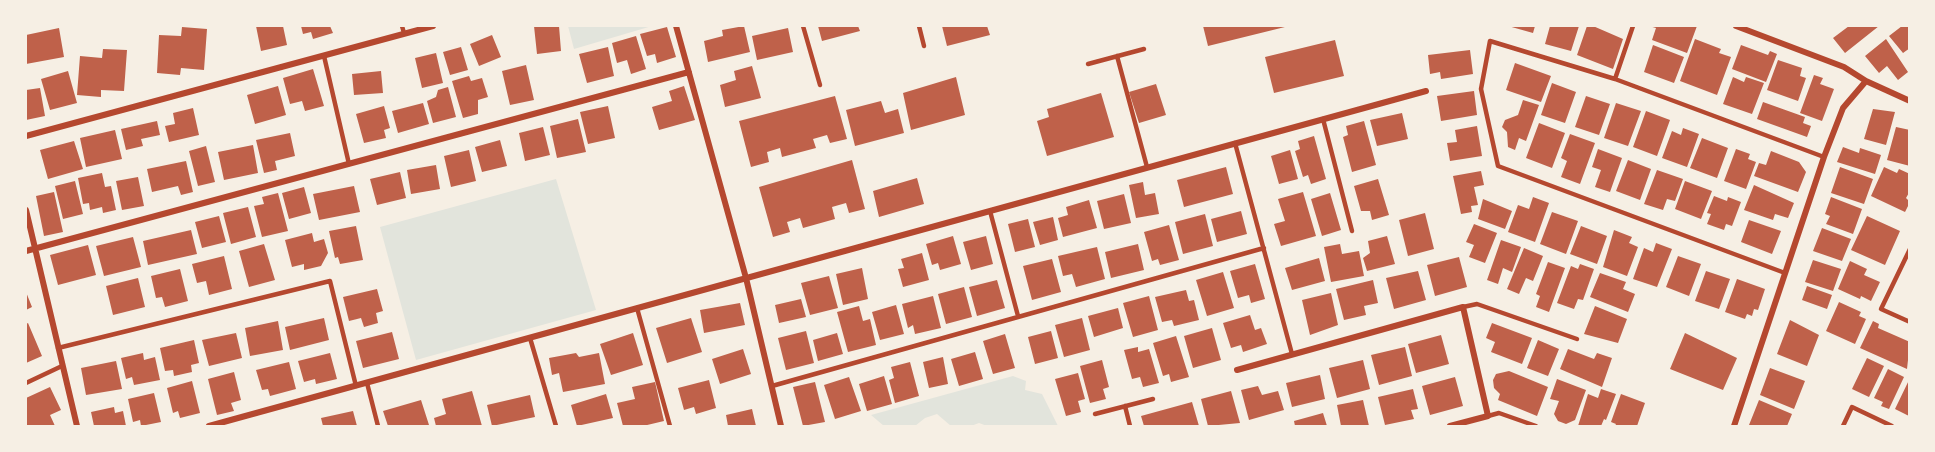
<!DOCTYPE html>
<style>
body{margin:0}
#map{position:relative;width:1935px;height:452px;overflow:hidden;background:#f6efe4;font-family:Cabin,sans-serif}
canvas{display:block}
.frame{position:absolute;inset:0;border:27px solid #f6efe4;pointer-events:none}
</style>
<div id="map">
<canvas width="1935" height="452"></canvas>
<div class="frame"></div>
</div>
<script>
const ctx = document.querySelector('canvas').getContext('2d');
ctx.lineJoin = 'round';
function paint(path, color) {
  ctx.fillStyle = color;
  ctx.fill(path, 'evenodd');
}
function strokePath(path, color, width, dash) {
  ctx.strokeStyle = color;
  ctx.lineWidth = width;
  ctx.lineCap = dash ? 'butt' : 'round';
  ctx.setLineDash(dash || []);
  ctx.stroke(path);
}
const green = new Path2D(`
 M568 26H652L574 49Z
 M556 179 596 310 416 360 380 227Z
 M1013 376 1026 381 1025 390 1042 394 1058 426H987L979 423 971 426H951L937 414 925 418 915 426H884L871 415Z`);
const building = new Path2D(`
 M256 26H283L287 45 261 51Z
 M301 26H330L333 33 313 39 311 32 303 34Z
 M534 26H559L561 51 537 54Z
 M744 26 750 52 708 62 704 41 723 36 722 30Z
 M818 26H858L860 31 822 41Z
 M942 26H987L990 35 947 46Z
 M1203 26H1289L1208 46Z
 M1508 26H1535L1533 33Z
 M1550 26H1579L1571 51 1545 44Z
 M1587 26H1593L1623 39 1613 69 1577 55Z
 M1649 26H1697L1687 53 1652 40 1656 28Z
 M1849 26H1879L1845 53 1833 38Z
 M1902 26H1910V48L1903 53 1889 36Z
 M182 27 207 29 204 70 181 68 180 75 157 73 159 35 181 36Z
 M667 27 676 57 657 63 655 54 647 56 640 34Z
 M59 28 64 57 26 64V35Z
 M788 28 793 52 757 60 752 36Z
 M492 35 501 57 479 66 470 44Z
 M636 36 646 69 631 74 627 60 617 63 612 43Z
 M1695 39 1721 49 1719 53 1731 57 1717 95 1680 81Z
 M1886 39 1908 72 1898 80 1887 66 1879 73 1865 56Z
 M1335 40 1344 76 1274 93 1265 57Z
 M1653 45 1684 57 1674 83 1644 72Z
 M1741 45 1768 55 1770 51 1777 54 1766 82 1732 69Z
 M461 47 468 70 450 75 443 52Z
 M608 47 614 76 587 83 579 54Z
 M103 49 127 50 124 91 101 90V97L77 95 80 56 102 58Z
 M1470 50 1473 74 1441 79 1440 72 1430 74 1428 55Z
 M436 53 443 83 422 88 415 58Z
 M1778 60 1802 68 1800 76 1806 78 1798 101 1767 90Z
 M1515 63 1551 76 1541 102 1506 90Z
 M526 65 534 100 510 105 502 71Z
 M752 66 761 98 725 107 720 85 736 80 734 71Z
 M313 69 324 106 305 111 302 101 290 104 283 78Z
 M68 71 77 103 50 110 41 79Z
 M381 71 383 93 354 95 352 74Z
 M1814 75 1823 78 1820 84 1834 89 1822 121 1800 113Z
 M469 76 471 81 482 78 488 97 478 100V114L463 118 452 81Z
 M956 77 965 115 911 130 903 93Z
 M1733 77 1744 82 1746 77 1764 83 1752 114 1723 104Z
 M1552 83 1576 92 1565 123 1541 115Z
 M1156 84 1166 115 1139 123 1129 92Z
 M278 86 286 115 255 124 247 95Z
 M684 86 695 120 659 130 652 107 672 101 669 91Z
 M448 87 456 117 433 123 427 101 436 97 438 90Z
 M40 88 45 116 26 120V90Z
 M1474 91 1477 115 1441 121 1437 96Z
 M1101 93 1114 137 1047 156 1037 121 1049 117 1047 109Z
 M835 96 847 139 830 143 827 135 813 139 816 148 782 157 780 148 767 152 769 162 751 167 739 121Z
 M1586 96 1610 104 1599 135 1575 127Z
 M1523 100 1539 105 1526 141 1519 138 1515 150 1508 147 1507 132 1502 127 1505 120 1518 115Z
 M881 101 885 113 898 109 904 133 855 146 846 110Z
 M1763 102 1805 117 1803 123 1811 126 1807 137 1757 119Z
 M423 103 429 124 398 133 392 111Z
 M1616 103 1641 111 1628 146 1604 138Z
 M384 106 390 128 384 130 386 138 364 143 356 114Z
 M608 106 615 138 588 144 580 112Z
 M193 108 199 135 169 142 165 126 175 124 173 113Z
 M1873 109 1895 112 1886 145 1864 139Z
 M1646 111 1670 120 1657 156 1633 147Z
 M1402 113 1408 139 1377 146 1370 120Z
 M578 119 586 152 557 158 550 126Z
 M157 121 160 135 141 139 143 146 126 150 121 129Z
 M1364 121 1376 165 1352 172 1343 137 1348 135 1346 126Z
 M1539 123 1565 133 1552 168 1526 158Z
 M1477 126 1482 156 1450 161 1447 143 1457 142 1455 130Z
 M543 127 550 155 525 161 519 133Z
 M1896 127 1910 130V166L1887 160Z
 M1683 128 1699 134 1687 167 1662 158 1672 131 1681 135Z
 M115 130 122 159 86 167 80 138Z
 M290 133 295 156 275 161 277 170 264 173 256 140Z
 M1570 134 1595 143 1580 184 1561 177 1567 161 1561 158Z
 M1314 136 1326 179 1311 184 1308 175 1303 177 1295 151 1300 149 1298 141Z
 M1702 138 1728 148 1717 178 1690 168Z
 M500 140 507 166 482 172 475 147Z
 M74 141 83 169 48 179 40 150Z
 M253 145 258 173 224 180 218 152Z
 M206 146 215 182 198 186 189 151Z
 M1843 147 1859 153 1860 148 1881 155 1875 174 1837 162Z
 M1598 149 1622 158 1610 192 1595 187 1601 170 1592 167Z
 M1736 149 1750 154 1748 159 1756 162 1746 189 1724 181Z
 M469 150 476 181 451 187 444 156Z
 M1290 150 1298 179 1279 184 1271 156Z
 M1771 151 1799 162 1806 172 1798 192 1754 176 1759 163 1766 165Z
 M852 160 865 209 849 213 846 203 832 207 835 219 803 228 800 218 787 222 790 232 773 237 759 187Z
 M1628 160 1651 169 1640 200 1616 191Z
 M186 161 193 192 181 195 178 186 152 192 147 169Z
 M436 165 440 189 411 194 407 170Z
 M1226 167 1233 194 1184 207 1177 180Z
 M1840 167 1873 179 1864 204 1831 193Z
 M1884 167 1897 173 1899 169 1910 174V191L1906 198 1910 202 1905 212 1871 196Z
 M1657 170 1683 179 1675 201 1667 199 1663 210 1644 204Z
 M1481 171 1484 185 1474 187 1478 205 1471 206 1472 212 1461 214 1453 176Z
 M400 172 406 198 377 205 370 179Z
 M102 173 105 187 111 186 116 210 103 213 102 207 90 210 89 203 83 204 78 178Z
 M138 177 144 206 122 210 116 181Z
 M917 178 924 204 879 217 873 191Z
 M1378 179 1389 215 1372 220 1370 211H1361L1354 186Z
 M75 181 83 214 63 219 55 186Z
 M1685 181 1712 191 1701 219 1675 209Z
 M1143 182 1145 195 1155 193 1159 214 1136 218 1129 185Z
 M1754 185 1794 203 1788 218 1775 214 1773 220 1744 210Z
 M354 186 360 212 319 220 313 194Z
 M304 187 311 213 289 219 282 193Z
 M54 192 63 232 44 236 36 196Z
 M1303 192 1316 236 1281 246 1274 224 1285 221 1278 199Z
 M278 193 288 231 262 237 254 206 264 204 262 197Z
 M1330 193 1341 230 1322 236 1311 199Z
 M1124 194 1131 223 1104 229 1097 201Z
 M1714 196 1727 201 1728 197 1741 202 1732 226 1726 224 1724 230 1707 224 1711 214 1707 213Z
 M1533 197 1549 203 1535 242 1508 232 1518 205 1529 209Z
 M1831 197 1862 209 1853 234 1826 224 1830 216 1825 214Z
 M1483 199 1512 211 1505 229 1478 219Z
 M1089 200 1097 228 1063 237 1058 218 1068 215 1066 207Z
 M248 207 256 237 231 244 223 213Z
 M1241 211 1247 234 1217 242 1211 219Z
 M1552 212 1578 221 1566 254 1540 244Z
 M1425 213 1434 249 1408 256 1399 220Z
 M1205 214 1213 246 1183 254 1175 222Z
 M219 216 226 242 202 248 195 222Z
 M1867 216 1900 231 1885 265 1851 250Z
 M1053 217 1058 240 1040 245 1033 222Z
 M1028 219 1035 247 1015 252 1008 224Z
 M1749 220 1781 231 1772 254 1741 242Z
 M1474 224 1497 233 1485 263 1469 257 1474 245 1466 242Z
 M1169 225 1179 260 1160 265 1158 259 1152 261 1144 232Z
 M356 226 363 260 340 264 338 257 335 258 329 231Z
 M1581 226 1607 236 1597 264 1570 254Z
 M1822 228 1851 239 1842 261 1813 251Z
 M191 230 197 254 148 265 143 241Z
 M1614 230 1632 237 1629 243 1638 247 1627 276 1603 267Z
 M312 233 314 242 324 239 328 253 321 266 304 270V264L292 267 285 240Z
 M953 236 961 264 940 270 938 263 932 265 926 244Z
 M986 236 993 264 971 270 963 242Z
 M1387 236 1395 264 1367 271 1363 258 1370 253 1368 241Z
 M133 237 141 267 104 276 96 246Z
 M1501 240 1521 247 1512 272 1503 268 1498 284 1487 280Z
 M1656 243 1672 249 1657 287 1633 279 1644 248 1653 252Z
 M264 244 275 280 249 287 239 251Z
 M1138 244 1144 270 1111 278 1105 252Z
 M1340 244 1342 254 1359 251 1364 276 1331 282 1324 247Z
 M88 245 96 275 58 285 50 255Z
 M1097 247 1105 279 1076 287 1072 274 1063 276 1058 256Z
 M1524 248 1543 256 1533 281 1526 278 1519 294 1507 289Z
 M922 253 929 280 903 287 898 269 904 268 901 259Z
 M224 256 232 289 209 295 206 281 197 283 192 264Z
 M1678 256 1701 264 1689 296 1666 287Z
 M1459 257 1467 287 1435 296 1427 265Z
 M1319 258 1325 281 1292 290 1285 268Z
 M1052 259 1061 292 1032 300 1023 266Z
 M1813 260 1841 269 1833 291 1805 282Z
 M1850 261 1867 269 1864 275 1880 282 1871 301 1861 296 1860 299 1838 289Z
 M1548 262 1565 268 1549 312 1536 307 1540 296 1536 294Z
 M1255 264 1265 299 1251 303 1249 295 1238 298 1230 271Z
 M1580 264 1594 269 1583 300 1578 299 1574 309 1557 303 1571 266 1578 269Z
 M862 268 868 299 843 305 836 274Z
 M180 269 188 301 165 307 162 297 156 298 151 276Z
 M1418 271 1426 300 1394 309 1386 278Z
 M1706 271 1730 279 1719 309 1695 301Z
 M1223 272 1234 308 1207 316 1196 280Z
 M1600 273 1626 282 1623 289 1635 294 1628 312 1590 297Z
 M829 276 838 308 810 315 801 283Z
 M138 278 145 307 113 315 106 286Z
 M1737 279 1765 289 1758 310 1754 309 1752 316 1747 314 1745 319 1725 312Z
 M997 280 1005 308 977 316 969 287Z
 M1373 280 1378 303 1364 306 1366 315 1344 320 1336 289Z
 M1807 286 1832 295 1827 309 1802 300Z
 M964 287 972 317 946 324 938 294Z
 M377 289 383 311 376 313 378 323 364 327 361 318 349 321 343 297Z
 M1186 290 1189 301 1194 300 1199 320 1174 326 1172 320 1162 322 1155 297Z
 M26 292 32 307 26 310Z
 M1331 293 1338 325 1310 335 1302 300Z
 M933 296 941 328 915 334 913 325 908 328 902 304Z
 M1149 296 1158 330 1133 337 1123 303Z
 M801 299 806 317 779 323 775 305Z
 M1839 302 1861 312 1859 316 1866 319 1855 344 1826 331Z
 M740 303 745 325 704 333 700 310Z
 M896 305 904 334 880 340 872 312Z
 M859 306 863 321 870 319 876 345 848 352 837 312Z
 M1595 306 1627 319 1618 343 1584 334Z
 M1118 308 1123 328 1094 337 1088 316Z
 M1250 315 1255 330 1261 328 1267 344 1243 352 1241 345 1231 348 1223 323Z
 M324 318 329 340 290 350 285 327Z
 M691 318 702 352 667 363 656 328Z
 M1082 318 1090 350 1064 357 1055 325Z
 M1790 320 1819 335 1807 366 1777 354Z
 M278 321 283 350 250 356 245 328Z
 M1873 321 1879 324 1878 328 1910 342 1907 369 1860 348Z
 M28 323 42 356 26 363V324Z
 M1492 323 1532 338 1522 364 1491 352 1495 342 1486 338Z
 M1212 328 1221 360 1193 368 1184 336Z
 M806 331 814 363 786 370 778 338Z
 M1051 331 1058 358 1035 364 1028 337Z
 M392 332 399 359 363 368 356 341Z
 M236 333 242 358 209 366 202 340Z
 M633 333 643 365 611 375 600 344Z
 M837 333 843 354 818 361 813 340Z
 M1685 333 1737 358 1723 390 1670 369Z
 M1005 334 1015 368 993 374 983 341Z
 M1441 335 1449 364 1416 373 1408 344Z
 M1176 336 1189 377 1171 382 1169 374 1163 376 1153 343Z
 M194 340 199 363 191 365 192 372 174 376 173 370 165 371 160 348Z
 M1538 340 1559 349 1548 376 1527 368Z
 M1138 347V352L1149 349 1159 383 1143 387 1140 377 1132 379 1124 350Z
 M1405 347 1412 376 1379 385 1371 355Z
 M743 349 751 374 720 384 712 359Z
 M1568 349 1594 359 1597 353 1612 358 1602 387 1560 369Z
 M975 352 983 379 959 386 951 359Z
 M143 353 144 360 155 357 160 380 134 385 132 377 126 379 121 358Z
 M330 353 337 379 316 384 315 379 304 382 298 361Z
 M576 353 579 357 599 353 605 384 563 392 559 373 552 375 549 358Z
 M943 357 948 384 929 388 923 362Z
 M1867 358 1884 366 1869 397 1852 389Z
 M1102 360 1109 387 1103 389 1106 399 1090 403 1080 366Z
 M1363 360 1370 389 1337 398 1329 368Z
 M116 361 122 389 86 395 81 368Z
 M289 362 296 389 270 396 268 389 262 390 256 370Z
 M910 362 919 396 895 403 889 380 894 378 891 367Z
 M1770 368 1805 381 1794 409 1760 395Z
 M1888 369 1904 377 1889 409 1881 406 1883 402 1874 398Z
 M1509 371 1548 387 1537 416 1498 400 1500 394 1494 388 1493 380 1496 374Z
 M234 372 241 400 231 403 234 411 217 415 208 379Z
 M1078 373 1085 399 1078 401 1081 412 1066 416 1055 379Z
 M1320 375 1325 399 1292 407 1286 383Z
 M884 376 892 404 867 411 859 384Z
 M849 377 861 411 835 419 824 385Z
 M1455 377 1463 406 1430 415 1422 386Z
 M1910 378V414L1909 416 1895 409Z
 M1557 379 1586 390 1575 420 1566 424 1558 421 1554 414 1559 401 1550 399Z
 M709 380 716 408 696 414 694 407 684 410 678 388Z
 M192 381 200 413 180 418 178 411 173 413 167 388Z
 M655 382 664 421 643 426H623L617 403 635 399 632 387Z
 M815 382 825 422 803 426 793 387Z
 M1258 386 1262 395 1278 391 1284 410 1249 420 1241 390Z
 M50 387 61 410 50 415 55 426H26V398Z
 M1413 389 1418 409 1411 410 1414 419 1385 425 1378 397Z
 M1601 389 1616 394 1606 420 1604 419 1601 426H1578L1588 394 1598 398Z
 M472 391 482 426H436L434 418 446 414 442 399Z
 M1231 391 1240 423 1208 426 1201 399Z
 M154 393 161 422 141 426 140 420 133 422 128 399Z
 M606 394 613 418 577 426 571 405Z
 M1621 394 1645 403 1637 426H1615L1616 424 1611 422Z
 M530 395 535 417 492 426 487 405Z
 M421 400 429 425 388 426 383 411Z
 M1363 400 1369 426H1341L1337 405Z
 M1759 400 1792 414 1787 426 1749 425Z
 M1192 402 1199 426H1144L1141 416Z
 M114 407 115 413 123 411 126 426H94L91 412Z
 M752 409 756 426H728L726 415Z
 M353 411 357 426H323L321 418Z
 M1323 413 1327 426H1295L1294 421Z`);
const service = new Path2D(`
 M402 26 404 33
 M803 26 820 85
 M919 26 924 46
 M324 56 349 164
 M1117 56 1147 167
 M1088 64 1144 49
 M1615 79 1633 26
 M1323 119 1352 231
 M1235 143 1292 354
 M990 211 1018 316
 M1910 249 1881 309 1910 322
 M1785 273 1498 166 1481 89 1490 41 1615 79 1824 157
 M1463 307 1477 304 1577 339
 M637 308 670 426
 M530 338 556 426
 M58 348 330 281 356 386
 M26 383 62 366
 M367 383 378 426
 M772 386 1264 248
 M1125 406 1130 426
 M1095 414 1153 399
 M1488 416 1499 413 1536 426
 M1843 426 1852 407 1892 426`);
const minor = new Path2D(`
 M676 26 746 278 781 426
 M1736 26 1844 67 1866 81 1910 101
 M26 136 433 26
 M26 210 77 426
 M26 251 689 72
 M1237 370 1463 307 1488 416 1450 426
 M209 426 1426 91
 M1734 426 1824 157 1843 108 1866 81`);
paint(green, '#e2e4dc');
paint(building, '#bf614a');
strokePath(service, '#b5482f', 4.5);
strokePath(minor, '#b5482f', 6);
</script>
